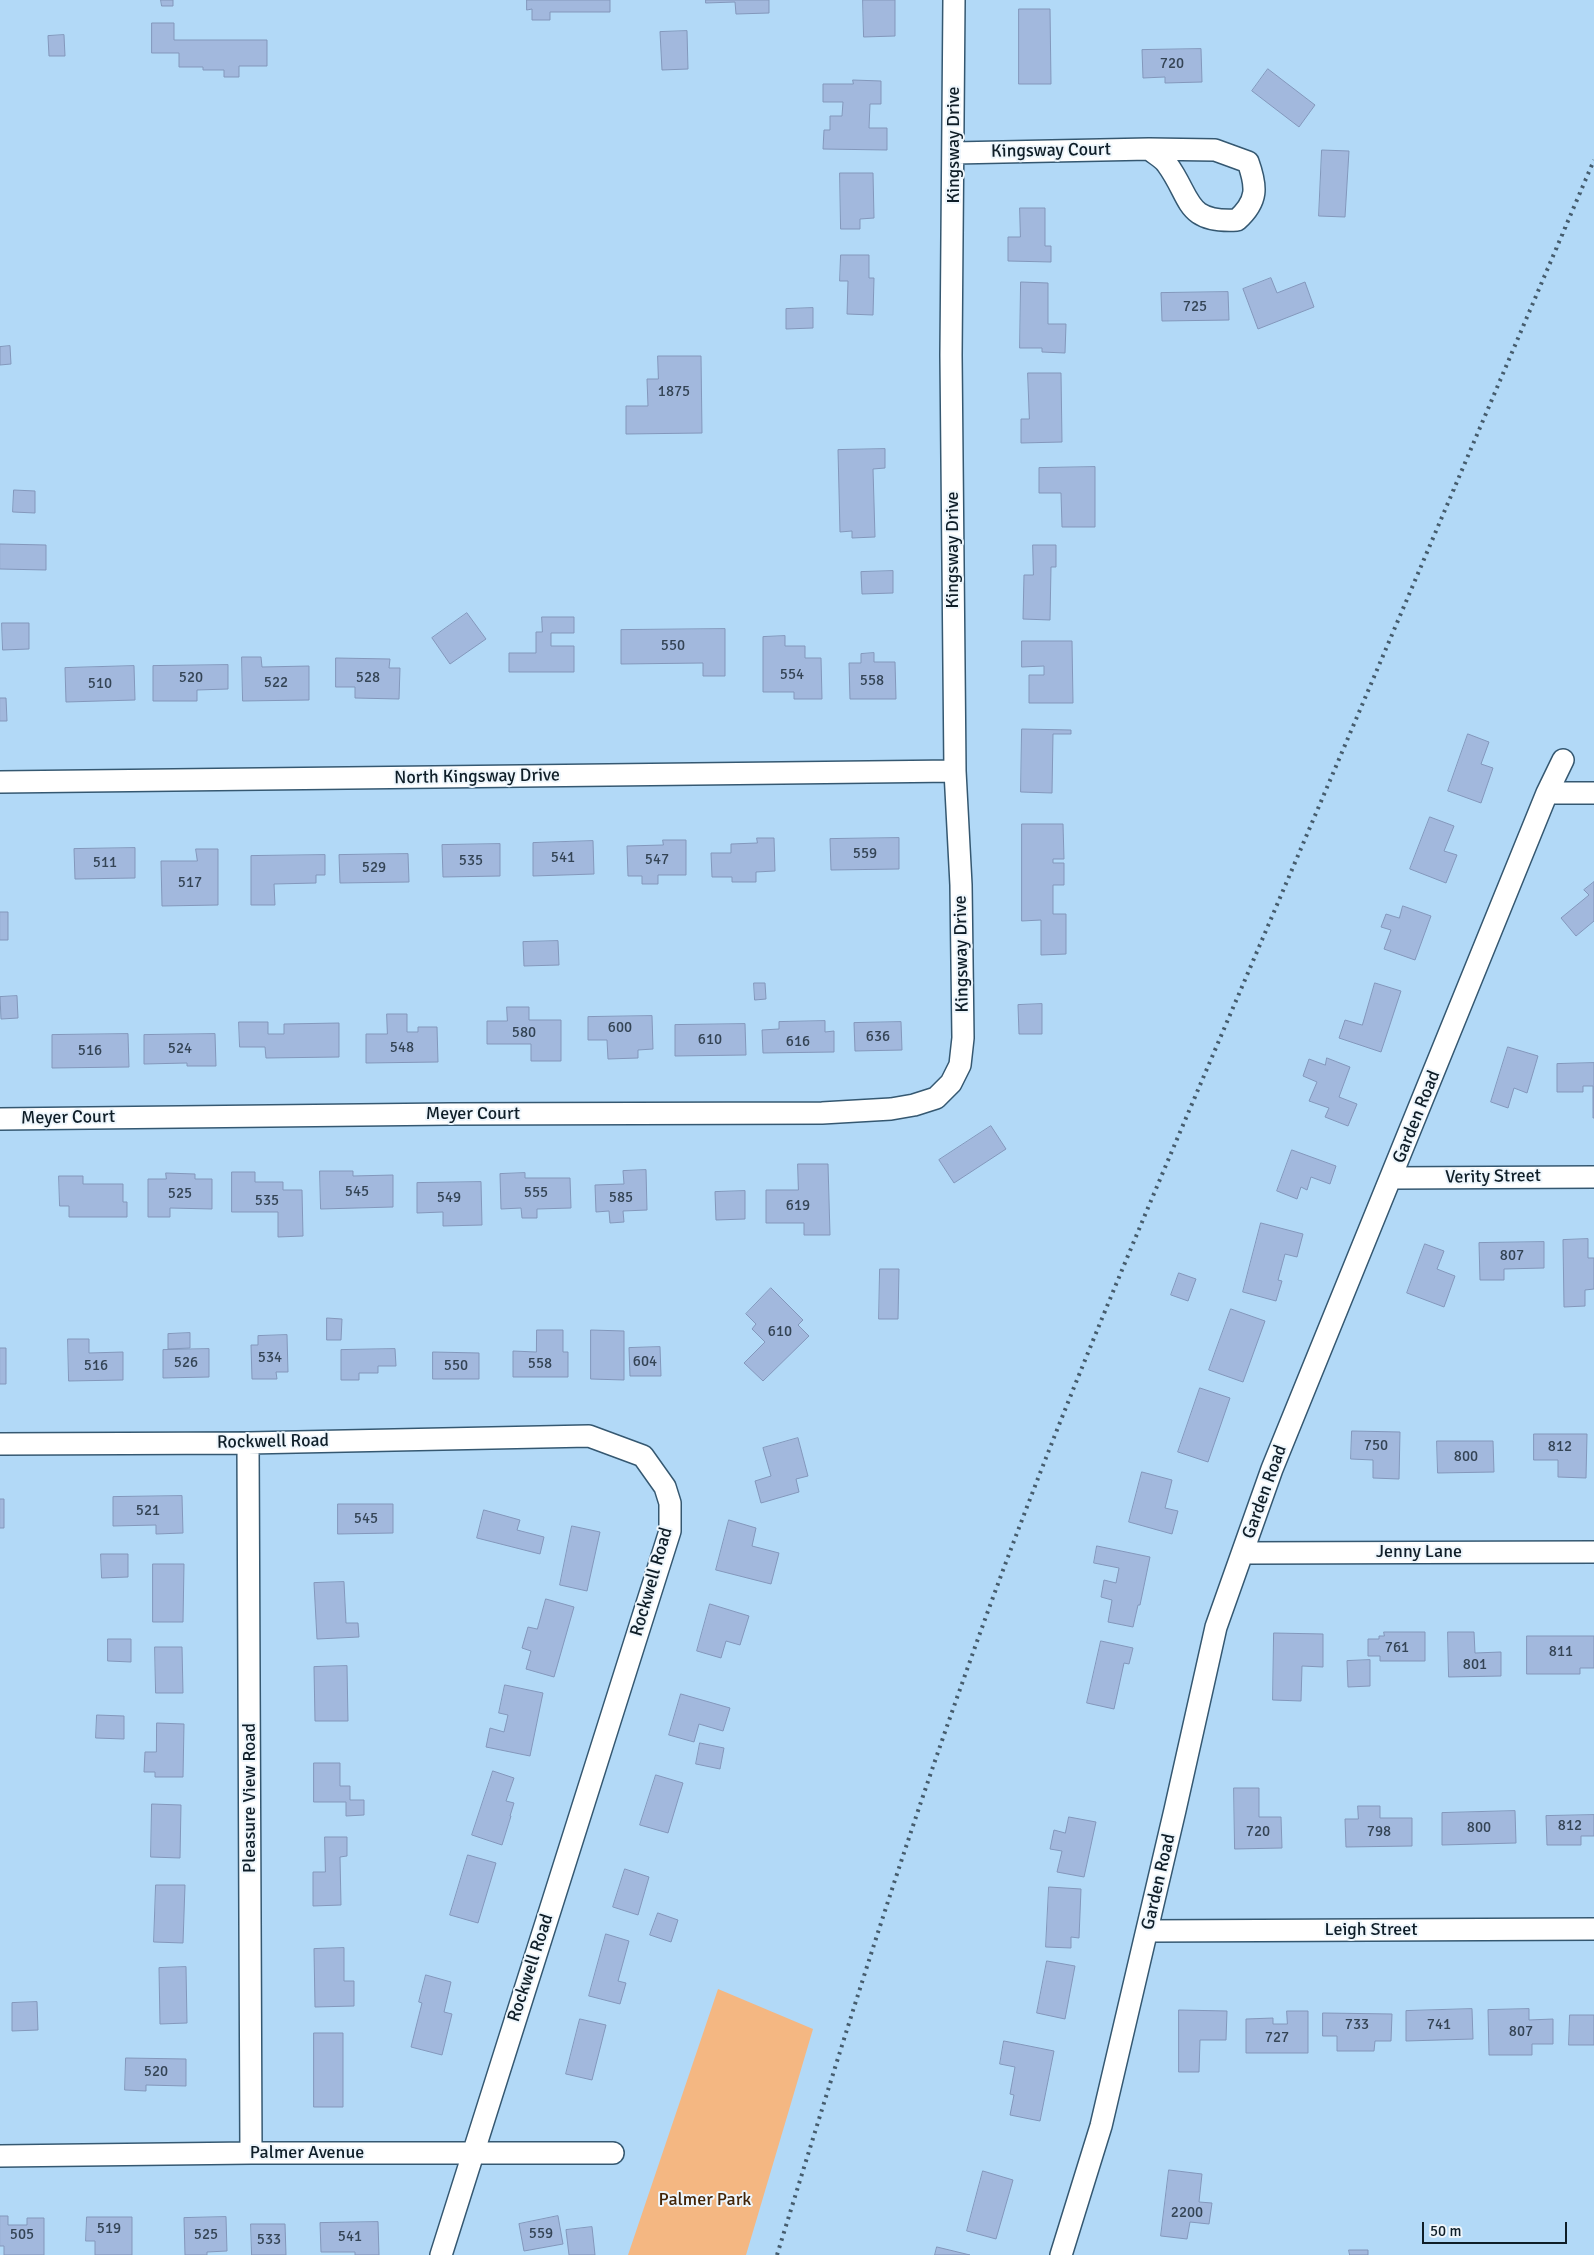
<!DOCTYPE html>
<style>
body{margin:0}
#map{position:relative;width:1594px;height:2255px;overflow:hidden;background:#b2d9f7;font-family:Signika,sans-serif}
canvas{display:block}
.scale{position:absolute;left:1422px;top:2222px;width:145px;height:22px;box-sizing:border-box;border:2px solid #0f1e28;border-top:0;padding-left:6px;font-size:15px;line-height:18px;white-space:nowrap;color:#0f1e28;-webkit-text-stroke:4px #eef6fc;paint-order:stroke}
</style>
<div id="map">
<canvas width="1594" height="2255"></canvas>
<div class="scale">50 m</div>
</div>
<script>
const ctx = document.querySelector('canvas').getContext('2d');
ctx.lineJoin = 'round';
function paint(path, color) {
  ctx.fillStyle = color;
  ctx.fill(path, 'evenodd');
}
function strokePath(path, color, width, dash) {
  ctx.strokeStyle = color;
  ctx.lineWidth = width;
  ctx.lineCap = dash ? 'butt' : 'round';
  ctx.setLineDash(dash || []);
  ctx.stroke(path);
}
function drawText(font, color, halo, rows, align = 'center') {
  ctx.font = font + ' Signika,sans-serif';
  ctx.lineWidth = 4;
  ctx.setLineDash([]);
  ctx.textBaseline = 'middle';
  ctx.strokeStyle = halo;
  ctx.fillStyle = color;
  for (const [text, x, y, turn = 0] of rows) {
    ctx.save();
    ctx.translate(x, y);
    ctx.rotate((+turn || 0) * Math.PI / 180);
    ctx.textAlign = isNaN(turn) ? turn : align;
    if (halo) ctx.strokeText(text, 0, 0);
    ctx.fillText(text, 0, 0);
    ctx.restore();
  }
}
const green = new Path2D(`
 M718 1989 813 2029 746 2255H628Z`);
const building = new Path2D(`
 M161 0H173V6H162Z
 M527 0H610V12H550V20H532V9L527 10Z
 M706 0H769V13L736 14 735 2 706 3Z
 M863 0H895V36L864 37Z
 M1019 9H1050L1051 84H1019Z
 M152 23H174V40H267V66H239V77H224V70H203V67H179V53H152Z
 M687 31 688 69 662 70 660 32Z
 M64 35 65 56H49L48 36Z
 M1201 49 1202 82 1165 83V77L1143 78 1142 50Z
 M1268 69 1315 105 1299 127 1252 91Z
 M853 80 881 81V104H870L869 128H887V150L823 149 824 130H830V116H842L843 102H823V84H853Z
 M1322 150 1349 151 1345 217 1319 216Z
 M840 173H873L874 218 860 219V229H841Z
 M1020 208H1045V246H1051V262L1008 261V237H1020Z
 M841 255H869V278H874L873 315 847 314 848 281H840Z
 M1271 278 1277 293 1305 282 1314 307 1258 329 1243 289Z
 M1021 282 1048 283V324H1066L1065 353 1042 352V348H1020Z
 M1228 292 1229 320 1162 321 1161 293Z
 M813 308V328L786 329V309Z
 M10 346 11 364 0 365V347Z
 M658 356H701L702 433 626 434V406H648L647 379H658Z
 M1028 373H1061L1062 442 1021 443V419H1029Z
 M885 449V468L873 469 875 537 852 538V531L840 532 838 450Z
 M1095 467V527H1062L1061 493H1039V468Z
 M14 490 35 491V513L13 512Z
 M0 544 46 545V570L0 569Z
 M1033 545H1056V567H1051L1050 620 1023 619 1024 575H1033Z
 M893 571V593L862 594 861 572Z
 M467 613 486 639 450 664 432 638Z
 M542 617H574V633H551V646H574V672H509V653H536V632H542Z
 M2 623H29V649L3 650Z
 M725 629V676H703V663L621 664V630Z
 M785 636V646H805V658H821L822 699H794V692H763V637Z
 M1022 641H1072L1073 703H1029V675H1044V666L1022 667Z
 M874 653V662H895L896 699H850L849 663H861V654Z
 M242 657H261L262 667 309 666V700L243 701Z
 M336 658 390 659 389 668H400L399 699 355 698V687H336Z
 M228 665V689L197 690V701H153V666Z
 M134 666 135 700 66 702 65 668Z
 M0 698H6L7 721H0Z
 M1022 729 1071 730V734H1053L1052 793 1021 792Z
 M1468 734 1489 742 1481 764 1493 768 1481 803 1448 791Z
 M1430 817 1454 826 1444 851 1457 855 1446 883 1410 869Z
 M1022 824H1063L1064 859H1053V863H1064V885H1053V914H1066V954L1041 955V920L1022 921Z
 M757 838H774L775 871 756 872V882H732V877H712L711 853H731V844L757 843Z
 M899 838V869L831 870 830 839Z
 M663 840H686V875H658V884H642V876H628L627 846 663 845Z
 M593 841 594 874 533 876V843Z
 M500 844V876L443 877 442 845Z
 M135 848V878L75 879 74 849Z
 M196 849H218V905L162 906 161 861H197Z
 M408 854 409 882 340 883 339 855Z
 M325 855V875H316V883L274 884 275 905H251V856Z
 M1594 882V921L1576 936 1561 918 1589 895 1584 890Z
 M1403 906 1431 916 1415 960 1384 949 1391 930 1381 927 1386 914 1399 918Z
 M0 912H8V940H0Z
 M558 941 559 965 524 966 523 942Z
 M754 983H765L766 999 755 1000Z
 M1375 983 1401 991 1381 1052 1339 1038 1345 1020 1362 1025Z
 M17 996 18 1018 1 1019 0 997Z
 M1042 1004V1034H1019L1018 1005Z
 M507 1007H529V1020H561V1061H531V1044H487V1021H507Z
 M387 1014H407V1032H418V1027H437L438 1062 366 1063V1034H387Z
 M652 1016 653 1049 638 1050V1058L608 1059 607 1040H588V1017Z
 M825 1021V1032L834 1031V1052L763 1053 762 1030 779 1029V1022Z
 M239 1022H268V1034H284V1024L339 1023V1057L266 1058 265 1047H240Z
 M901 1022 902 1050 855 1051 854 1023Z
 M745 1024 746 1055 675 1056V1025Z
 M128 1034 129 1067 52 1068V1035Z
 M215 1034 216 1066H187V1063L144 1064V1035Z
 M1508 1047 1538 1056 1527 1093 1514 1088 1508 1108 1491 1102Z
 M1327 1058 1350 1067 1339 1097 1357 1104 1348 1126 1325 1117 1329 1108 1309 1101 1317 1082 1303 1076 1309 1059 1325 1065Z
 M1594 1063V1118H1593V1086H1583V1092H1557V1064Z
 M991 1126 1006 1149 954 1183 939 1160Z
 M1292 1150 1336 1166 1330 1184 1311 1177 1307 1190 1301 1187 1297 1199 1277 1191Z
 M798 1164H828L830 1235H804V1223H766V1190H798Z
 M646 1170 647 1210 623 1211 624 1222 610 1223 609 1211 596 1212 595 1185 624 1184 623 1171Z
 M320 1171H353V1176L393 1175V1207L321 1209Z
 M232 1172H255V1182H283V1190H302L303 1236 278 1237V1212H232Z
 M166 1173 195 1174V1179H212V1209L170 1208V1217H148V1179H166Z
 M525 1173V1178H570L571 1208 537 1209V1218H522L521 1208 501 1209 500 1174Z
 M59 1176H83V1184H123V1202H127V1217H69V1206H60Z
 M481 1182 482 1225 443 1226V1212L417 1213V1183Z
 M745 1191V1219L716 1220 715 1192Z
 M1261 1223 1303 1234 1297 1257 1285 1254 1278 1280 1282 1281 1276 1301 1243 1292Z
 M1588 1239V1258H1594V1289L1585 1290V1306L1564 1307 1563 1240Z
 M1544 1242V1268L1504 1269V1280H1480L1479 1243Z
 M1425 1244 1444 1251 1437 1269 1455 1276 1444 1307 1407 1293Z
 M880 1269H899L898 1319H879Z
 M1179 1273 1196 1279 1188 1301 1171 1295Z
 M771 1288 803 1320 798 1325 809 1336 763 1381 744 1363 765 1342 752 1329 756 1324 746 1314Z
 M1231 1309 1265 1321 1243 1382 1209 1370Z
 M327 1318 342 1319 341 1340H327Z
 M537 1330H563V1352H568V1377H513V1351L536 1352Z
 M591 1330 624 1331V1380L591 1379Z
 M190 1333V1348L168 1349V1334Z
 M287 1335 288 1372H276L277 1379H252L251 1345H258V1336Z
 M68 1339H89V1353L123 1352V1380L69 1381Z
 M660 1347 661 1376H630L629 1348Z
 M0 1348H6V1384H0Z
 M209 1349V1377L163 1378V1350Z
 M395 1349 396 1366H378V1373H359V1380H341V1350Z
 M433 1352 479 1353V1379H433Z
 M1200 1388 1230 1398 1208 1462 1178 1452Z
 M1352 1431 1400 1432 1399 1479 1373 1478V1460L1351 1459Z
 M1534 1434H1587L1586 1478 1558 1477V1460H1534Z
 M798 1438 808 1476 796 1479 799 1492 761 1503 755 1481 771 1476 763 1448Z
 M1437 1441H1493L1494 1472 1438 1473Z
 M1142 1472 1172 1480 1165 1508 1178 1511 1172 1534 1129 1522Z
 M182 1496 183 1533 156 1534V1525L113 1526V1497Z
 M0 1499H4V1528H0Z
 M338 1504H393V1533L338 1534Z
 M484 1510 520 1520 517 1530 544 1537 540 1554 477 1538Z
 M729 1520 756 1528 752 1546 779 1553 771 1584 716 1570Z
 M572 1526 600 1532 587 1591 560 1585Z
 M1097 1546 1150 1557 1140 1605H1138L1133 1627 1108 1622 1112 1600 1101 1597 1104 1580 1116 1583 1119 1568 1094 1563Z
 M101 1554H128V1577L102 1578Z
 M153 1564H184L183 1622H153Z
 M344 1582 346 1623H358L359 1637 317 1639 314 1583Z
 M546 1599 574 1607 554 1677 526 1669 531 1651 522 1648 528 1627 537 1629Z
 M710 1604 749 1616 740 1645 726 1641 721 1658 697 1651Z
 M1384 1632H1425V1661H1380V1656H1368V1639H1379V1636H1384Z
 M1448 1632H1474L1475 1653 1501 1652V1676L1449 1677Z
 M1274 1633 1323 1634V1667L1302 1666 1301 1701 1273 1700Z
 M1527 1636H1594V1668H1580V1674H1527Z
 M108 1639H131V1662L108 1661Z
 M1101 1641 1133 1648 1129 1664 1124 1663 1114 1709 1087 1703Z
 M155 1647H182L183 1693H156Z
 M1370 1660V1686L1348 1687 1347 1661Z
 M347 1666 348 1721H315L314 1667Z
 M505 1685 543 1693 530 1756 486 1747 490 1728 504 1732 508 1715 499 1713Z
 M681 1694 730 1708 723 1731 699 1724 694 1742 669 1735Z
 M97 1715 124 1716V1739L96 1738Z
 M157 1723 184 1724 183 1777H155V1772H144L145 1752H156Z
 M700 1743 724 1748 720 1769 696 1764Z
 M314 1763H340V1786H350V1800H364V1815L346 1816V1802H314Z
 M493 1771 514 1778 506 1801 514 1803 510 1816H511L502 1845 472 1835Z
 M656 1775 683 1783 668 1833 640 1825Z
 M1234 1788H1259V1817H1281L1282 1848 1235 1849Z
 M152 1804 181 1805 180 1858 151 1857Z
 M1358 1806H1380V1818H1412V1846L1346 1847 1345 1819H1358Z
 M1515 1811 1516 1843 1442 1845V1813Z
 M1594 1815V1836H1581V1845H1547L1546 1816Z
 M1069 1817 1096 1822 1084 1877 1057 1872 1062 1851 1050 1849 1054 1830 1065 1833Z
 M325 1837H347V1856L340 1857 341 1905 313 1906V1872H325Z
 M468 1855 496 1863 478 1923 450 1915Z
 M625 1869 649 1877 638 1915 613 1907Z
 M156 1885H185L183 1943 154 1942Z
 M1049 1887 1081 1889 1079 1938 1071 1937V1948L1046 1947Z
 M658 1913 678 1920 671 1942 650 1935Z
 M606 1934 629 1941 618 1981 626 1983 620 2004 589 1996Z
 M344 1948V1981H354V2006L315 2007 314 1949Z
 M1047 1961 1075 1966 1065 2019 1037 2013Z
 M186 1967 187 2023 160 2024 159 1968Z
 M426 1975 451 1982 444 2012 452 2014 442 2055 411 2047 422 2003 419 2002Z
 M37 2002 38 2030 12 2031V2003Z
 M1472 2009 1473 2039 1406 2041V2011Z
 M1529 2009V2020L1553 2019V2044H1532V2055H1489L1488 2010Z
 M1179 2010 1227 2011 1226 2040H1200L1199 2072H1179Z
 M1287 2011H1308V2053H1246V2019L1273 2018V2024H1287Z
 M1323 2013 1392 2014 1391 2041H1375L1374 2051H1337V2036H1323Z
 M1570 2015H1594V2045H1569Z
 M580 2019 606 2025 592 2080 566 2074Z
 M314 2033H343V2107H314Z
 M1004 2041 1054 2051 1040 2121 1010 2115 1014 2095 1010 2094 1015 2067 1000 2064Z
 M126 2058 186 2059V2086L146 2085V2091L125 2090Z
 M1169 2170 1202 2174 1199 2202 1212 2203 1209 2224 1190 2222 1187 2239 1161 2236Z
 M983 2171 1013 2180 996 2239 967 2231Z
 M0 2216H8V2225H27V2218H44V2255H4V2246H0Z
 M558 2216 563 2244 524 2251 519 2224Z
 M87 2217H132V2255H95V2241H86Z
 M226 2217 227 2251 207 2252V2255H185L184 2218Z
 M378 2222 379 2255H355V2252H321L320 2223Z
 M251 2224H285L286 2255H252Z
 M592 2227 595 2255H569L566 2230Z
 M937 2247 970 2255H935Z
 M1349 2250H1368V2255H1350Z`);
const minor = new Path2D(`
 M954 153 1149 149C1155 154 1163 158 1167 164 1192 198 1184 223 1237 220 1258 201 1257 187 1248 162L1215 150 1149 149
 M0 782 955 771
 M1547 793H1594
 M0 1119 450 1114 822 1113 891 1109 914 1105 936 1098 951 1083 960 1065 963 1038 961 885 955 771 951 355 954 0
 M1392 1178 1594 1177
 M248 1443 251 2153
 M0 1444 248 1443 589 1436 643 1456 665 1487 670 1503V1531L441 2255
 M1244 1553 1594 1552
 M1148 1931 1594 1929
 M0 2156 251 2153H613
 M1061 2255 1101 2126 1175 1810 1216 1627 1272 1469 1547 793 1563 760`);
const rail = new Path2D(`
 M777 2255C838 2057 899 1859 969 1664 1053 1426 1154 1193 1253 961 1367 694 1480 427 1594 160`);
const numberNames = [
 ["720",1172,64],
 ["725",1195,307],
 ["1875",674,392],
 ["550",673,646],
 ["554",792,675],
 ["520",191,678],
 ["528",368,678],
 ["558",872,681],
 ["522",276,683],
 ["510",100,684],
 ["559",865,854],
 ["541",563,858],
 ["547",657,860],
 ["535",471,861],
 ["511",105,863],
 ["529",374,868],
 ["517",190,883],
 ["600",620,1028],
 ["580",524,1033],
 ["636",878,1037],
 ["610",710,1040],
 ["616",798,1042],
 ["548",402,1048],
 ["524",180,1049],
 ["516",90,1051],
 ["545",357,1192],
 ["555",536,1193],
 ["525",180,1194],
 ["549",449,1198],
 ["585",621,1198],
 ["535",267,1201],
 ["619",798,1206],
 ["807",1512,1256],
 ["610",780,1332],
 ["534",270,1358],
 ["604",645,1362],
 ["526",186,1363],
 ["558",540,1364],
 ["516",96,1366],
 ["550",456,1366],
 ["750",1376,1446],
 ["812",1560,1447],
 ["800",1466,1457],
 ["521",148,1511],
 ["545",366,1519],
 ["761",1397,1648],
 ["811",1561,1652],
 ["801",1475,1665],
 ["812",1570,1826],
 ["800",1479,1828],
 ["720",1258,1832],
 ["798",1379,1832],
 ["733",1357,2025],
 ["741",1439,2025],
 ["807",1521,2032],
 ["727",1277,2038],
 ["520",156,2072],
 ["2200",1187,2213],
 ["519",109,2229],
 ["559",541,2234],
 ["505",22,2235],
 ["525",206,2235],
 ["541",350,2237],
 ["533",269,2240]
];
const streetNames = [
 ["Kingsway Drive",954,145,-90],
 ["Kingsway Court",1051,151,-1],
 ["Kingsway Drive",953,550,-90],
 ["North Kingsway Drive",477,777,-1],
 ["Kingsway Drive",962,954,-91],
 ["Meyer Court",473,1114],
 ["Garden Road",1417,1117,-68],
 ["Meyer Court",68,1118,-1],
 ["Verity Street",1493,1177,-1],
 ["Rockwell Road",273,1442,-1],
 ["Garden Road",1265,1492,-70],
 ["Jenny Lane",1419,1552],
 ["Rockwell Road",652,1582,-74],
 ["Pleasure View Road",250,1798,-90],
 ["Garden Road",1159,1882,-77],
 ["Leigh Street",1371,1930],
 ["Rockwell Road",531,1968,-72],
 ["Palmer Avenue",307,2153]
];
const parkNames = [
 ["Palmer Park",705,2200]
];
paint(green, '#f4b782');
paint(building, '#a2b8dd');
strokePath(building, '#8397bb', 1);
strokePath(minor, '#355871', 24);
strokePath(minor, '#fff', 21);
strokePath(rail, '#455c6d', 4, [2.5, 5]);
drawText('15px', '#344455', null, numberNames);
drawText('18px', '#0f1e28', '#eef6fc', streetNames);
drawText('18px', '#422406', '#eef6fc', parkNames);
</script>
